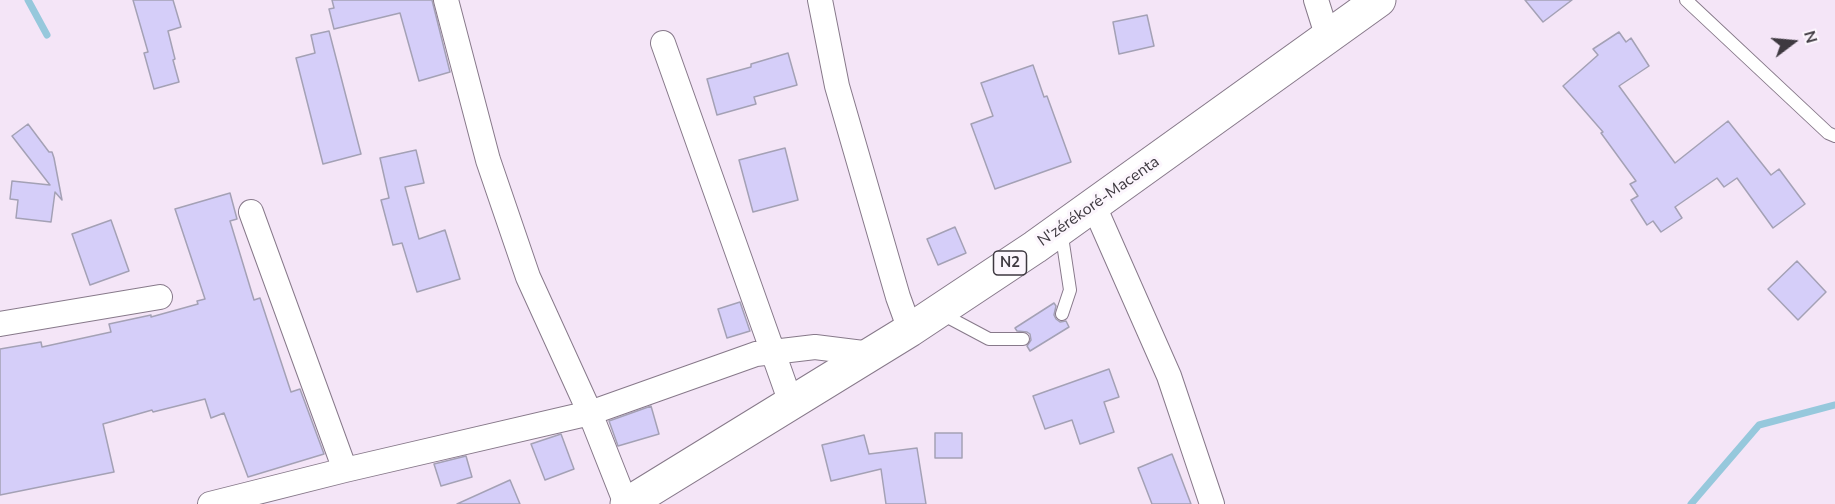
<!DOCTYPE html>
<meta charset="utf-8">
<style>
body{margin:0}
#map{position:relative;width:1835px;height:504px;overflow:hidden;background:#f4e5f7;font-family:"Nunito Sans",sans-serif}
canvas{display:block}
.north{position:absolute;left:1763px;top:12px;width:60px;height:60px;-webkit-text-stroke:4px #fcf6fd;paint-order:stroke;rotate:74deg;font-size:16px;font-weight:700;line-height:24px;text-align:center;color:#3e3940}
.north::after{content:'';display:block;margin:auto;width:21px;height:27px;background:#3e3940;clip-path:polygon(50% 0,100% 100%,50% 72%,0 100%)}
</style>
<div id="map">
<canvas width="1835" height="504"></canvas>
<div class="north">N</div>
</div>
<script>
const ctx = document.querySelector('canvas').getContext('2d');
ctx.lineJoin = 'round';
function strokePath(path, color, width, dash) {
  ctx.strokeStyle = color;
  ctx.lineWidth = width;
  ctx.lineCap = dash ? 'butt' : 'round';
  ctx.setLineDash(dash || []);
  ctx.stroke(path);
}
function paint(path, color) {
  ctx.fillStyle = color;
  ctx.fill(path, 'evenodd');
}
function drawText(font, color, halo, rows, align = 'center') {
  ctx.font = font + ' "Nunito Sans",sans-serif';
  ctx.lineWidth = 6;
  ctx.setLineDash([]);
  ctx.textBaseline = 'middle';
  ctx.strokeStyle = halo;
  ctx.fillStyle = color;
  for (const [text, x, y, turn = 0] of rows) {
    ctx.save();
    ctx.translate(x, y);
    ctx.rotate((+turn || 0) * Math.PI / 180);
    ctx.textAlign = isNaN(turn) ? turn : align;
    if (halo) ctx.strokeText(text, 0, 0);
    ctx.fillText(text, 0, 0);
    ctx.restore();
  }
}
const stream = new Path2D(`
 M28 0 47 35
 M1691 504 1759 425 1835 405`);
const building = new Path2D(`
 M133 0H173L181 27 168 31 175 59 173 60 179 82 154 89 144 53 148 52Z
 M332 0H432L450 72 419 81 400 13 334 29 329 9 334 8Z
 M1525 0H1572L1543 22Z
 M1147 15 1154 46 1119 54 1113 22Z
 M329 31 361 154 323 164 296 58 315 53 311 35Z
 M1619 32 1626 42 1631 38 1649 66 1619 86 1675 163 1728 121 1771 175 1779 169 1805 204 1773 228 1737 178 1724 187 1717 178 1675 207 1682 218 1661 232 1653 221 1647 225 1631 200 1638 196 1630 184 1636 181 1601 133 1603 132 1563 86 1598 55 1593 49Z
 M788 53 797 85 754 97 756 104 717 115 707 79 751 67V64Z
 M1033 65 1044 97 1047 96 1071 162 995 189 971 124 993 116 981 83Z
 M28 124 49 152H52L54 158 62 200 55 192 51 222 16 218 18 200 10 199 12 181 50 185 12 136Z
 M785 148 798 200 753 212 739 160Z
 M416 150 424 183 405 187 419 239 445 230 460 279 417 292 402 243 393 245 381 200 389 198 380 158Z
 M230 193 237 219 230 221 254 300 260 298 291 392 300 389 324 454 248 477 224 413 211 418 205 399 153 412 152 410 103 424 114 472 0 495V349L41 342 42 347 111 332 109 324 151 315V317L198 304 197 301 205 299 175 209Z
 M111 220 129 271 90 285 72 234Z
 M955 227 966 253 938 265 927 239Z
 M1797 261 1826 292 1798 320 1768 289Z
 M740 302 750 331 727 338 718 309Z
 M1054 303 1056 306 1054 315 1056 319 1060 322 1066 321 1069 327 1030 351 1027 346 1031 340 1030 334 1027 332 1017 331 1015 328Z
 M1109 369 1119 397 1104 402 1114 432 1080 444 1072 420 1045 429 1033 396Z
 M651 406 659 434 618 446 609 421Z
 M935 433H962V458H935Z
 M561 434 574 469 545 480 531 444Z
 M864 435 869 454 917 448 926 504H886L881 469 831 481 822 445Z
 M1172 454 1191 504H1152L1138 468Z
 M466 456 472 477 441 486 434 464Z
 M510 480 520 504H457Z`);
const service = new Path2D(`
 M1686 0 1828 133 1835 136
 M1061 230 1070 290 1062 314
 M942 314 989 339H1023`);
const minor = new Path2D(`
 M446 0 488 160 528 277 590 413 626 504
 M820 0 837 86 898 297 910 330
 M1316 0 1328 38
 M663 43 791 403
 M1094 206 1169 376 1212 504
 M251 212 345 470
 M0 324 160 297
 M210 504 345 470 590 413 756 354 815 347 871 354`);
const trunk = new Path2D(`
 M627 504 910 330 1035 247 1379 0`);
const shields = [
 [1010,263,33]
];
const shieldNames = [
 ["N2",1010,263]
];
const streetNames = [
 ["N'zérékoré-Macenta",1099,202,-35]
];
strokePath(stream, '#96c8dc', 7);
paint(building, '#d5cef9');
strokePath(building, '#a4a1b5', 1.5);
strokePath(service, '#87798a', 14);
strokePath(minor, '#87798a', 26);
strokePath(trunk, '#87798a', 35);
strokePath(service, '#fff', 12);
strokePath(minor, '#fff', 24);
strokePath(trunk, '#fff', 33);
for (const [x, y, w] of shields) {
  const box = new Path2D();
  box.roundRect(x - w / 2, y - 12, w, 24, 4.5);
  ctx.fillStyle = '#fcf6fd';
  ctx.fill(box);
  strokePath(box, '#3e3940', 1.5);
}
drawText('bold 15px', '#3e3940', null, shieldNames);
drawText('16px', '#3e3940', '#fcf6fd', streetNames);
</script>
